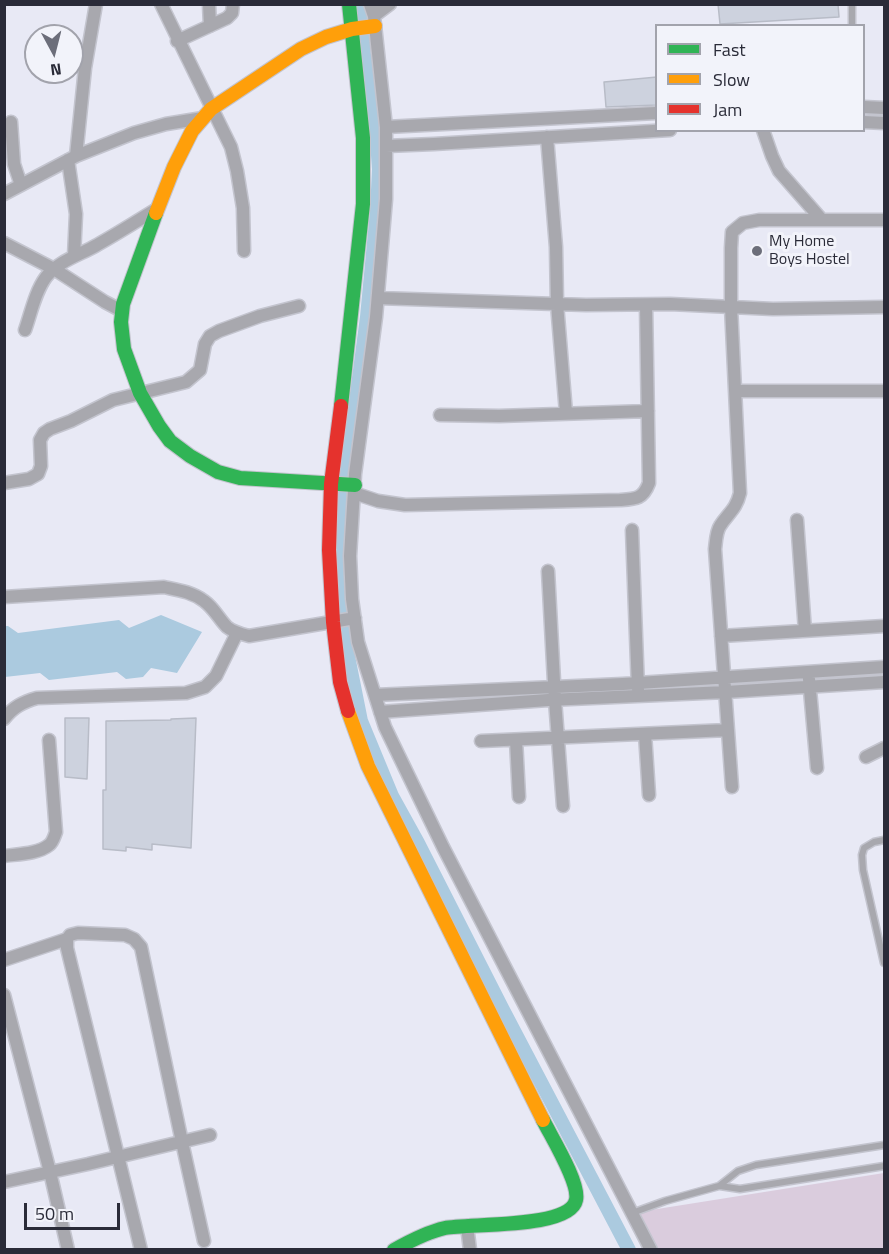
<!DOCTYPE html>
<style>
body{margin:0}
#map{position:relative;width:889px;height:1254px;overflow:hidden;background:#e8e9f5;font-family:"Titillium Web",sans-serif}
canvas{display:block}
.frame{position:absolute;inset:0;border:6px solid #2a2b38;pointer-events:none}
.legend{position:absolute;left:655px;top:24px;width:210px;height:108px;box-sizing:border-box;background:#f2f3fa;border:2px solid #a2a3ac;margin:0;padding:8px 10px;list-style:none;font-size:18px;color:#2a2b38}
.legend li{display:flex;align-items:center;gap:12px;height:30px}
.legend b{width:30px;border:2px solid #a2a3ac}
.north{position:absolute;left:24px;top:24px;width:60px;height:60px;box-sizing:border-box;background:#f2f3fa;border:2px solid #a2a3ac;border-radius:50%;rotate:173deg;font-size:16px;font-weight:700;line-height:24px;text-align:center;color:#2a2b38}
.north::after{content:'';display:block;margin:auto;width:21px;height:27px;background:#6c6e7a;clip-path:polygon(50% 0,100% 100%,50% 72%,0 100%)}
.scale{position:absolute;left:24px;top:1203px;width:96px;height:27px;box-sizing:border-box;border:3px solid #2a2b38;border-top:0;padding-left:8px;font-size:18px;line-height:21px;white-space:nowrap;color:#2a2b38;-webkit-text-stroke:4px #f2f3fa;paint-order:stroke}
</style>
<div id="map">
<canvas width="889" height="1254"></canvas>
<div class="frame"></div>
<ul class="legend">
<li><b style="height:8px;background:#30b455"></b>Fast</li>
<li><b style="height:8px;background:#ff9f0a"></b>Slow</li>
<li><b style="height:8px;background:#e5322d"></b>Jam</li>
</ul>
<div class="north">N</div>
<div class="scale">50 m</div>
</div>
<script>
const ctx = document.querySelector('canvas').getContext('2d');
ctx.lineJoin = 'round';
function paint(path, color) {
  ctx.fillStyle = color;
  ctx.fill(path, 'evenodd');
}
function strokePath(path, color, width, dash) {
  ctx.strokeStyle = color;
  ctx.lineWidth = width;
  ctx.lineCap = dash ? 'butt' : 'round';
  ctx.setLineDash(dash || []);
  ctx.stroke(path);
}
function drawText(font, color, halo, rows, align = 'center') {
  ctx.font = font + ' "Titillium Web",sans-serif';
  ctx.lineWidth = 6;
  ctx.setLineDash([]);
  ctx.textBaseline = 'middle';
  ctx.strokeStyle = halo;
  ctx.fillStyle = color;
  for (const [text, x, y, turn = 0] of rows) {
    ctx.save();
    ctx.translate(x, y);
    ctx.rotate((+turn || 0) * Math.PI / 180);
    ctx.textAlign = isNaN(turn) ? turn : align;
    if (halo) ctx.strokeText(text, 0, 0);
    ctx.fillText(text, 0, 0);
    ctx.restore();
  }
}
const green = new Path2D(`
 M884 1173V1249H652L632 1213Z`);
const water = new Path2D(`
 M161 615 202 632 177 673 151 668 143 677 126 679 117 672 49 680 40 673 5 677V626H8L18 633 119 620 129 628Z`);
const canal = new Path2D(`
 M358 4 361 19 364 55 376 128 379 169 377 211 367 317 346 477 340 535 341 610 346 646 361 721 392 796 418 843 502 1008 629 1250`);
const building = new Path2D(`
 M718 4H838L839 17 720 24Z
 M657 77V105L606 107 604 82Z
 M65 718H89L87 779 65 777Z
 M196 718 191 848 152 844V850L126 847V851L103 849V790H106V721L171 720V719Z`);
const lane = new Path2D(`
 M852 4V26
 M884 840 874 842 864 848 862 855 863 870 884 963
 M720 1186 740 1189 884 1166
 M632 1213 665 1201 719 1186 738 1171 756 1165 884 1145`);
const street = new Path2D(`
 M161 4 231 147 237 171 243 208 244 251
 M209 4 210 26
 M370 4 374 16 386 127V199L376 317 355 474 350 556 352 599 358 642 385 727 443 847 651 1250
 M374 16 390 4
 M177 41 227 18 232 13 233 4
 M864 107 884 108
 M11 122 14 164 21 185
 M864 122 884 123
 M386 127 656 113
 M763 130 772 156 779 171 822 220
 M547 137 556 247 557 304 566 413
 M386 146 434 144 670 130
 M76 156 85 68 96 4
 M68 160 76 214 74 256
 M4 194 76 156 134 133 166 124 203 118
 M4 243 54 269 105 302 122 311
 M378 298 586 305 670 304 773 309 884 307
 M25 330C31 313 35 292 46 277 58 261 80 255 97 245 117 234 137 221 157 209
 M735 391H884
 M440 415 499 416 648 411
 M4 483 29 479 38 474 41 466 40 440 44 433 50 429 71 421 113 400 186 382 200 370 205 344 210 336 219 331 260 316 299 306
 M354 493 378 501 405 505 620 500C636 499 643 499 649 483L646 305
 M797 520 805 631
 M632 530 638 689
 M548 571 555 700 563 806
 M4 597 164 587C178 590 192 592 204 601 214 608 219 619 227 627 233 632 241 634 249 636L355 618
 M721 636 884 626
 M809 679 817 768
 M375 695 623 684 884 667
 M380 712 548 700 726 692 884 682
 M4 719C13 707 23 702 37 698L186 693 205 687 216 676 237 633
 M645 734 649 795
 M516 740 519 797
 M481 741 728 730
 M866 757 884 748
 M732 787 715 549C716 542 716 532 720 526 728 513 736 510 740 493L731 307V248L732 232 743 223 759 220H884
 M4 856C18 854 38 854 49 845 53 842 54 837 56 832L49 740
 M4 960 67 939
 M4 995 50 1172 68 1250
 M4 1182 88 1164 210 1135
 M467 1226 470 1250
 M141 1250 67 948V939L70 935 78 933 125 935 134 939 141 947 182 1142 204 1241`);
const fast = new Path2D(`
 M156 213 123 304 121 322 124 349 140 393 159 426 170 441 190 456 218 472 240 478 355 485
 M341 406 363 204V138L349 4
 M394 1250C410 1241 427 1232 445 1228 469 1223 570 1229 576 1200 580 1183 552 1138 543 1120`);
const slow = new Path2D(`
 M156 213 174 167 192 131 211 109 301 49 326 37 352 29 375 26
 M348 711 368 766 543 1120`);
const jam = new Path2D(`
 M341 406 331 484 329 550 333 622 340 682 348 711`);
const markers = [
 [757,251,6,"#6c6e7a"]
];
const poiNames = [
 ["My Home",769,242],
 ["Boys Hostel",769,260]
];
paint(green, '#daccdd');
paint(water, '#abcadf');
strokePath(canal, '#abcadf', 14);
paint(building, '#cdd2de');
strokePath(building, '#b8bcc7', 1.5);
strokePath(lane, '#c3c4ce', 9);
strokePath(street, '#c3c4ce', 15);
strokePath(fast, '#c3c4ce', 16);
strokePath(slow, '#c3c4ce', 16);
strokePath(jam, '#c3c4ce', 16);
strokePath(lane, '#a8a8ae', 6);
strokePath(street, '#a8a8ae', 12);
strokePath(fast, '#30b455', 14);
strokePath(slow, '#ff9f0a', 14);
strokePath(jam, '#e5322d', 14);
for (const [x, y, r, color] of markers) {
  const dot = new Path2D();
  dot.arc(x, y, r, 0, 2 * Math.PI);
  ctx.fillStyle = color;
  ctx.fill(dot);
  strokePath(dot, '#f2f3fa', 2);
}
drawText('16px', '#2a2b38', '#f2f3fa', poiNames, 'left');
</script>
